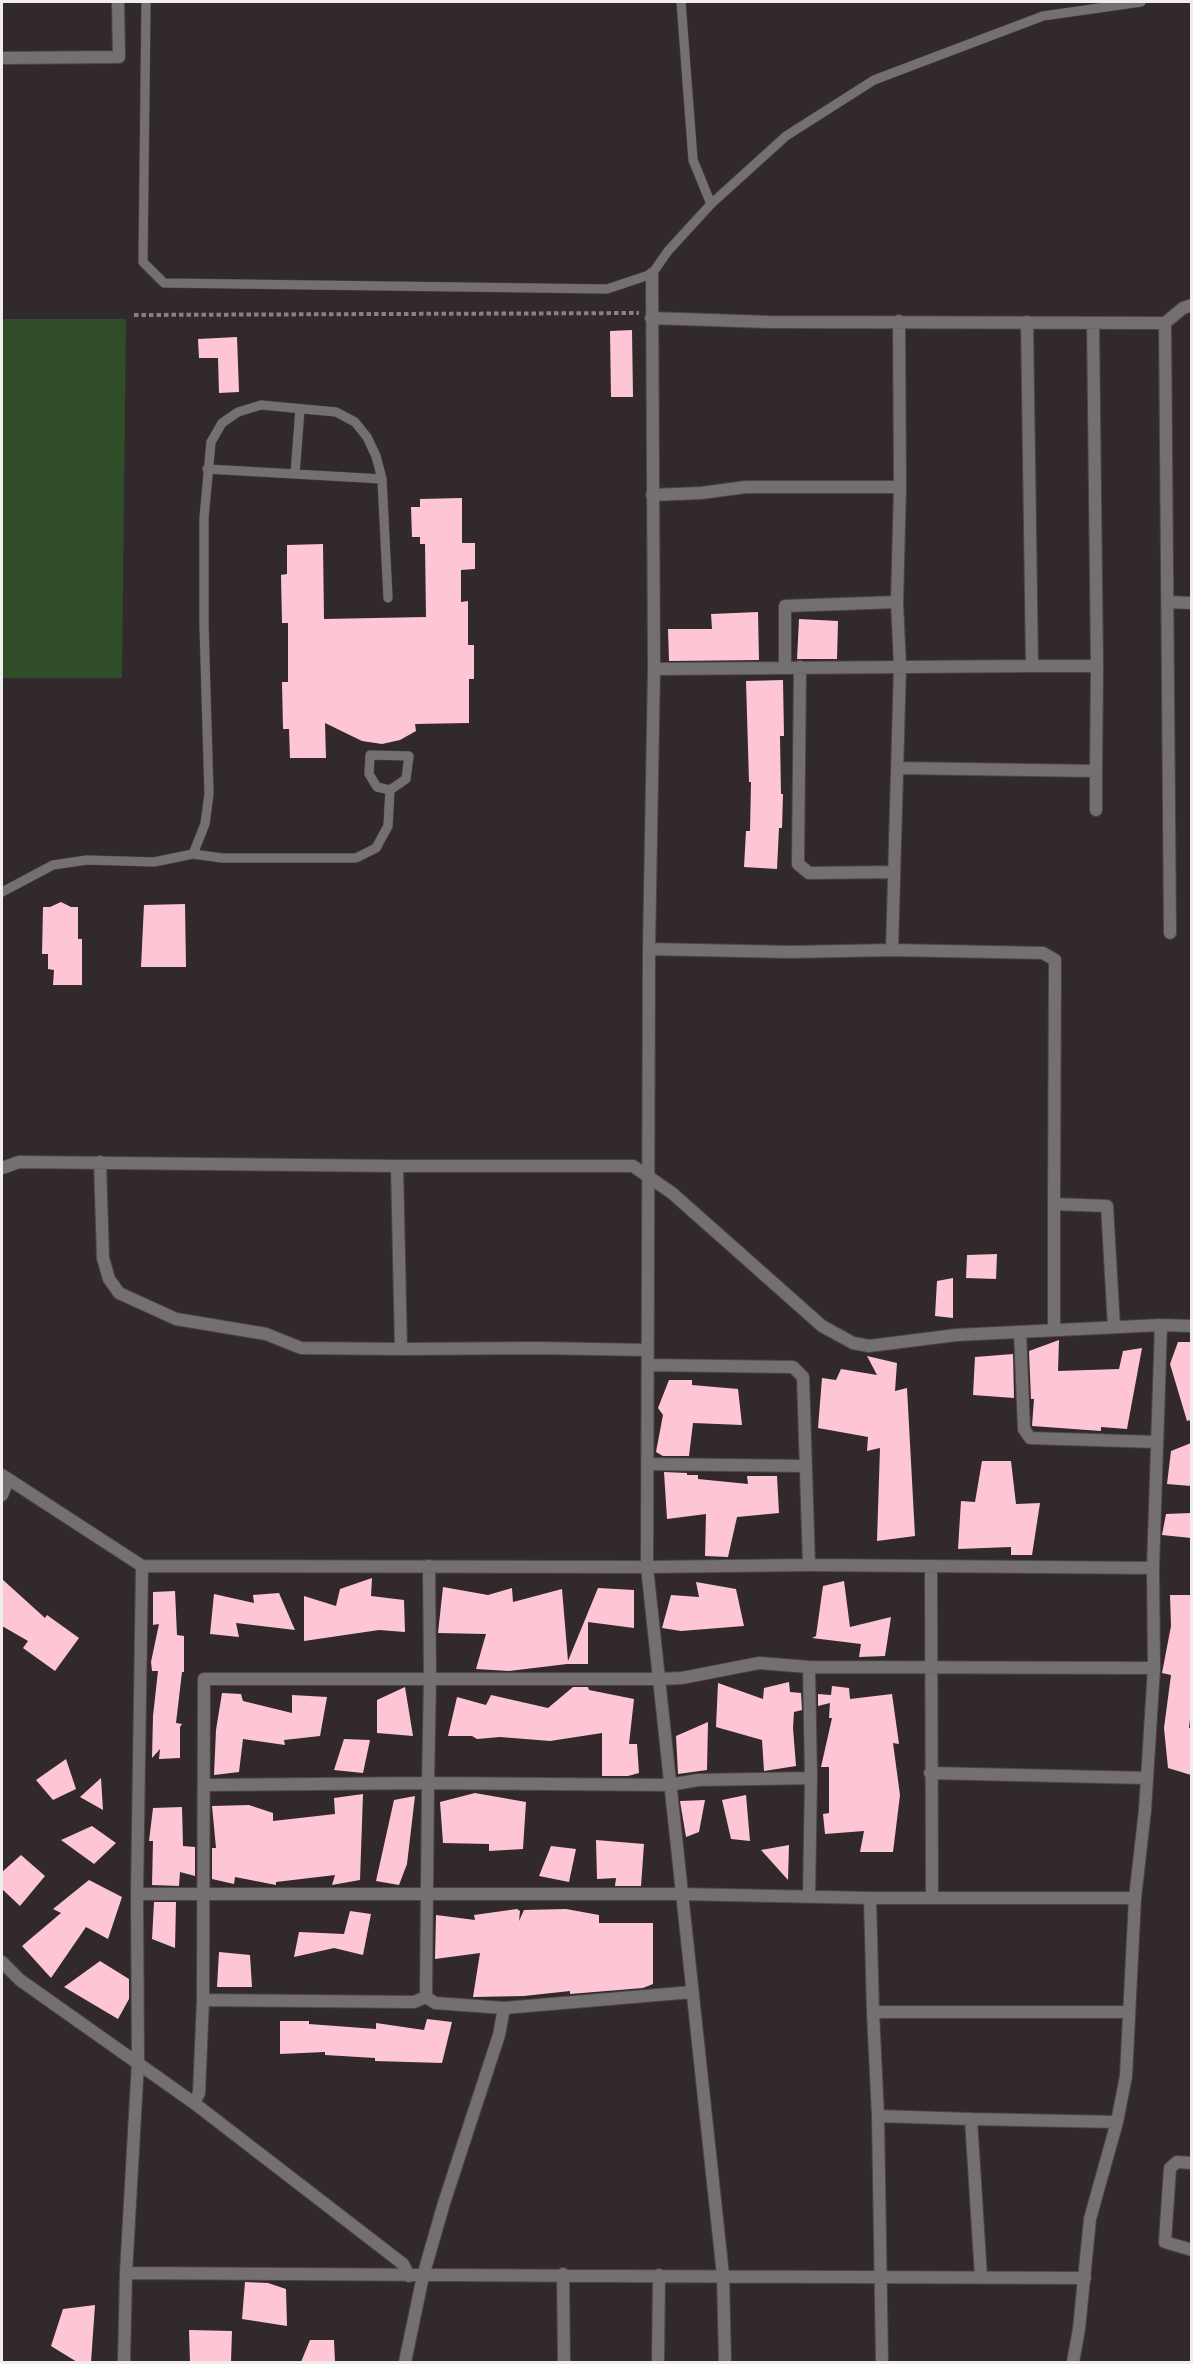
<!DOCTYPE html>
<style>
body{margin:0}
#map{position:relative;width:1193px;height:2364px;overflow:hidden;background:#31292b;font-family:"Archivo Narrow",sans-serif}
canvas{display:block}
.frame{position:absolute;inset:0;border:3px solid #f1eced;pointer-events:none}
</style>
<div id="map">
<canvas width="1193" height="2364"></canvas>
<div class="frame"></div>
</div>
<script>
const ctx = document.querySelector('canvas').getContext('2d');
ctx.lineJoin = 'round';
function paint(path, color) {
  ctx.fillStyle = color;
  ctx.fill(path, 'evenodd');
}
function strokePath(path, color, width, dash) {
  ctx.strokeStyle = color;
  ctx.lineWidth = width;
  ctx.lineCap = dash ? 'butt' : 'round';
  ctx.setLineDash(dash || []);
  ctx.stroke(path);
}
const green = new Path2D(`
 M2 319H126L122 678H2Z`);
const building = new Path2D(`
 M632 330 633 397H611L610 331Z
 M237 337 239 392 219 393 218 358H199L198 339Z
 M462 498V543H475V569L461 570V602L468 601V645H474V679H469V723L415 724 416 731 400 740 382 744 362 741 325 723 326 758H290L289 729H283L282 682H288V623H282L281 575 287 574V545L323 544 324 619 426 617 425 544H420V537H412L411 507H420V499Z
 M758 612 759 660 669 661 668 629H712L711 614Z
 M799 619 838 621 837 659H797Z
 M783 680 784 736H780L781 794H783L782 828H779L777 869 744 867 746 831H750L751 782H749L746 681Z
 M61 902 71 907H78V939H82V985H53L54 970 48 969V954H42L43 907H50Z
 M185 904 186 967H141L144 905Z
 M997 1254 996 1279 966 1278 967 1255Z
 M953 1278V1318L935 1316 937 1281Z
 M1059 1340 1058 1371 1119 1369 1123 1351 1142 1348 1127 1429 1101 1427V1431L1032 1426 1034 1399H1031L1029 1351Z
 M1178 1342H1191V1420L1187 1421 1170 1364Z
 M1013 1354 1014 1398 973 1395 975 1357Z
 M867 1356 897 1363 895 1391 907 1388 915 1536 877 1541 880 1448 867 1451 868 1437 818 1428 822 1378 836 1380 841 1369 877 1375Z
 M669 1380H692V1385L738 1389 742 1425 693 1423 689 1456H663L656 1452 663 1415 658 1408Z
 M1191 1443V1486L1167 1484 1171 1451Z
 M982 1461H1011L1016 1504 1040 1503 1032 1555H1011V1547L958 1549 961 1501 975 1502Z
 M664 1472 687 1473V1475H698V1479L748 1484 747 1476H777L779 1513 737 1517 728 1557 705 1556 706 1514 667 1519Z
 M1191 1513V1538L1162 1535 1166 1514Z
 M372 1578 371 1596 404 1600 405 1632 379 1630 304 1641V1596L336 1606 340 1589Z
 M2 1579 45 1618 47 1615 79 1638 55 1671 23 1648 28 1641 2 1626Z
 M844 1581 850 1627 891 1617 885 1656 859 1657 861 1644 812 1638 816 1636 823 1586Z
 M696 1582 736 1589 744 1626 681 1631 662 1628 671 1595 699 1597Z
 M443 1587 488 1595 512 1588 513 1602 562 1589 568 1661 598 1588 634 1590V1628L588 1622V1664H567L509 1671 476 1669 486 1634 438 1633Z
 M175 1591 177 1635 184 1636V1672H182L176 1723 182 1724 180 1727V1758L159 1759 160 1749 152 1758 153 1716 158 1671H152L151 1662 159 1624 153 1625V1592Z
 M279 1593 295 1630 236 1623 239 1637 210 1634 214 1594 254 1603 253 1595Z
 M1170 1595H1191V1710L1189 1728H1191V1775L1168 1768 1164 1728 1171 1675 1162 1673 1171 1626Z
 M789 1682 790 1692 801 1693 802 1710 794 1712 793 1728 796 1766 764 1771 762 1740 716 1727 718 1683 763 1699 764 1688Z
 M832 1686 849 1688 850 1699 892 1694 899 1744 893 1743 900 1795 893 1852H860L864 1831 825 1834 823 1814 829 1813V1767H821L832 1718H829L830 1703 818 1706V1694L831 1695Z
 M405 1687 413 1736 377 1733V1700Z
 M573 1687H588L589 1690 634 1699 629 1744H637L639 1773 628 1776H602V1733L550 1741 500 1737 477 1739 472 1736H448L457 1697 486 1705 491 1695 548 1708Z
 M222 1693 241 1694 243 1701 292 1713V1695L327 1697 320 1736 284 1740 285 1745 243 1739 239 1772 214 1775 216 1730Z
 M708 1722 707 1770 678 1774 676 1736Z
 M344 1739 370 1740 363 1773 334 1770Z
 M66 1759 76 1789 53 1800 36 1780Z
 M101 1778 103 1810 80 1797Z
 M475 1793 526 1802 523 1849 489 1851V1844L443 1843 440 1802Z
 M363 1794 360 1880 332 1885 335 1875 276 1882V1885L235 1877 234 1884 212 1879V1848H216L212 1806 249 1805 273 1813V1821L335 1814 334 1798Z
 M746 1795 750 1841 731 1839 722 1800Z
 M415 1796 407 1864 399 1885 376 1881 394 1800Z
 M705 1800 699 1832 686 1837 680 1801Z
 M182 1807 183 1846 195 1847V1876L180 1872 179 1886 152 1885 153 1841H149L153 1808Z
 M92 1826 116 1843 94 1864 61 1840Z
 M596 1840 644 1844 641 1886H615L616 1878 597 1879Z
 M789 1845 788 1880 761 1850Z
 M551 1846 576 1849 569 1882 539 1876Z
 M21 1855 45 1876 20 1906 2 1889V1872Z
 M89 1880 122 1897 108 1939 86 1927 51 1978 22 1946 61 1913 53 1909Z
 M154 1902H176L175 1948 152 1939Z
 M517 1909 520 1911 519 1921 524 1910 566 1909 599 1915V1923H653V1984L643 1988 570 1994V1991L524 1996 473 1997 480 1953 435 1959 436 1915 475 1920 474 1915Z
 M350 1911 371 1914 363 1955 334 1948 294 1957 299 1932 344 1934Z
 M219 1952 250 1955 252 1987H217Z
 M100 1961 129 1979V1999L118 2019 64 1987Z
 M427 2019 452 2022 442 2063 375 2061V2058L325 2055V2052L280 2054V2021H309V2024L376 2029V2023L424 2030Z
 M245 2282 268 2283 286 2289 287 2326 242 2319Z
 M95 2305 91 2362H77L51 2346 63 2309Z
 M189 2330 232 2331 231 2362H190Z
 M310 2340H334L335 2362H301Z`);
const path = new Path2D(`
 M134 315 639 313`);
const service = new Path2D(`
 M146 2 143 262 164 283 607 289 652 274 668 251 711 204 786 136 874 80 1043 16 1141 2
 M681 2 693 160 711 204
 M207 469 382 479
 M295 474 300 409
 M370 755 409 756 406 779 390 790 377 787 369 774Z
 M193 854 205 824 209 794 204 625V518L211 442 222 423 238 412 261 405 336 412 355 422 367 437 376 456 382 479 388 598
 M2 892 53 865 87 860 154 862 193 854 222 858H356L376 848 388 826 390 790`);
const minor = new Path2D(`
 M2 58 119 57 118 2
 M652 274 654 669 649 949 647 1567 723 2275 725 2362
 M651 318 769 322 1165 323 1170 933
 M899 321 900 487 897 602 900 666 892 950 1043 953 1055 960 1054 1204
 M1027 322 1032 666H1097L1093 323
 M1165 323 1183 308 1192 305
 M652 495 701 493 746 487H900
 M1168 602 1192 603
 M785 667V606L897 602
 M800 667 798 864 809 873 894 872
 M654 669 1032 666
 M899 768 1096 771 1097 666
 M1096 810V771
 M649 949 791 952 892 950
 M100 1162 103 1258 109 1279 119 1293 176 1319 266 1334 301 1348 401 1349
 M397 1166 401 1349 537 1348 648 1350
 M2 1168 19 1162 397 1166H633L672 1193 822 1326 853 1343 869 1346 956 1335 1161 1325 1192 1326
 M1054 1330V1204L1107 1206 1114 1327
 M1020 1332 1024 1429 1030 1438 1157 1442
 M648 1365 793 1367 803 1377 809 1565
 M647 1464 806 1466
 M2 1475 142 1566 647 1567 809 1565 1153 1568
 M2 1495 8 1480
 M429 1566 430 1679H659L682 1678 759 1663 809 1667 1154 1668
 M931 1566 932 1897
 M809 1667 811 1778 809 1896
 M930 1773 1147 1778
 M204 1785 428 1783 426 1997 435 2003 504 2008
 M137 1894H681L870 1898H1135
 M870 1898 873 2012
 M2 1962 20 1980 194 2103 403 2264 409 2276
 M203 2000 414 2002 426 1997
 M194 2103 199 2093 203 2000 204 1679H430L428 1783 669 1785 698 1780 811 1778
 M878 2116 873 2012H1129
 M971 2119 1117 2122
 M1192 2163 1177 2162 1170 2168 1165 2242 1192 2250
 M126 2273C446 2277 765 2275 1085 2278
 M563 2274 564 2362
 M124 2362 126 2273 138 2062 137 1894 142 1566
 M405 2362 423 2276 444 2203 499 2035 504 2008 692 1992
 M658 2362 659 2275
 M882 2362 878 2116 971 2119 981 2277
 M1073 2362 1079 2329 1090 2219 1117 2122 1126 2076 1135 1898 1145 1810 1154 1668 1153 1568 1161 1325`);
paint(green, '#304d2a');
paint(building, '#fec6d4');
strokePath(service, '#4c4446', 10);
strokePath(minor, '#4c4446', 14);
strokePath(path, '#888183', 4, [4.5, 3]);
strokePath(service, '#747071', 9);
strokePath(minor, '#747071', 12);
</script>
